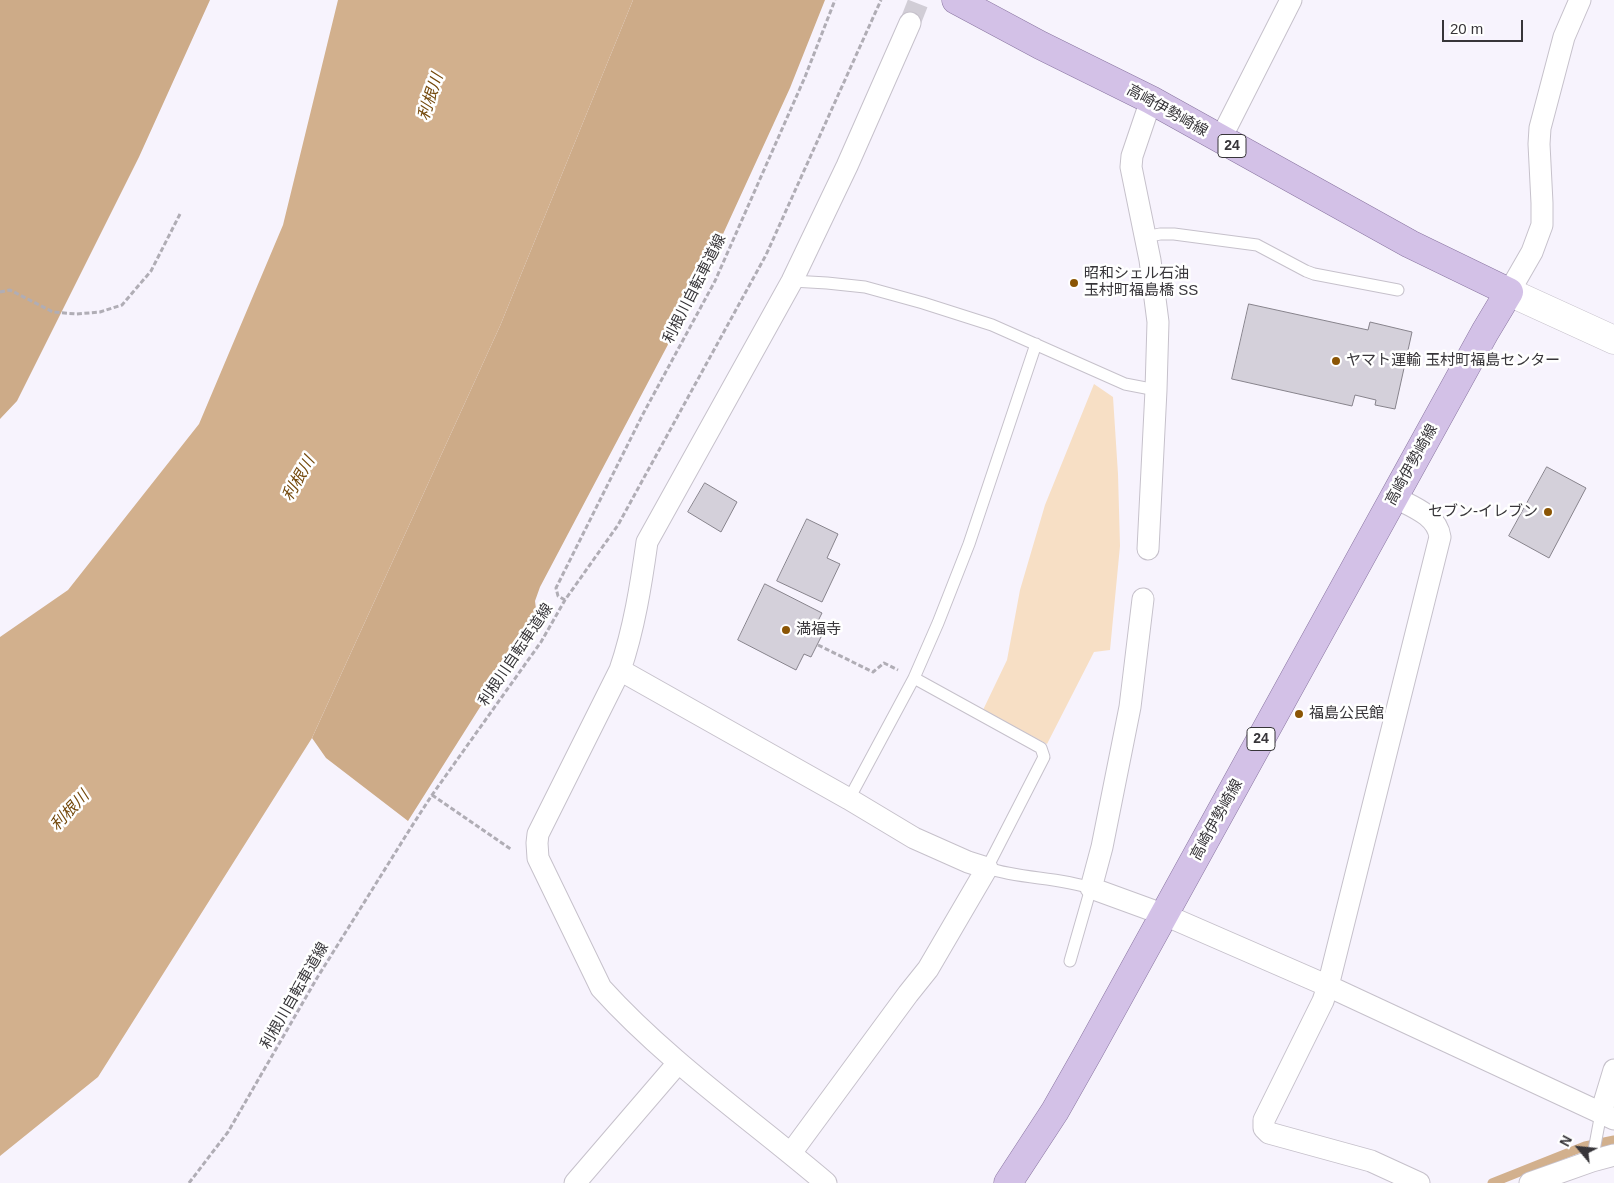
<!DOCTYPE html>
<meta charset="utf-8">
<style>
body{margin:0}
#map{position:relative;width:1614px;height:1183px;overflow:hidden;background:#f7f3fd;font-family:Arial,sans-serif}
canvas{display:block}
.north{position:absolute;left:1554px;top:1123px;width:50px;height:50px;-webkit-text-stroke:4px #fff;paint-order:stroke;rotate:298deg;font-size:14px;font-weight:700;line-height:20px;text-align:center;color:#373539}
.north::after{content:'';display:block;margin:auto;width:18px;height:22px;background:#373539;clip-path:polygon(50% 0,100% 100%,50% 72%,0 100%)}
.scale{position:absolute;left:1442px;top:20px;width:81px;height:22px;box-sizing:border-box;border:2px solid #373539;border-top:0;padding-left:6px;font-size:15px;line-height:18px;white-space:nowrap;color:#373539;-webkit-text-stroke:4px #fff;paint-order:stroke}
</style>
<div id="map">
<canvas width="1614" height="1183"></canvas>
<div class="north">N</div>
<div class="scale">20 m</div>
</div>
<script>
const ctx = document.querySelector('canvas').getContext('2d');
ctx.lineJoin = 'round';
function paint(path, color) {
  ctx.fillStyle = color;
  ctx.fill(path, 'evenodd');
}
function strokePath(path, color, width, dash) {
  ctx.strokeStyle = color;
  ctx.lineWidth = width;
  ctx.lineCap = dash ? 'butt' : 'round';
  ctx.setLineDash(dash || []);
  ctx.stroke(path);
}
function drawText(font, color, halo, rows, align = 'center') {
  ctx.font = font + ' Arial,"Noto Sans JP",sans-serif';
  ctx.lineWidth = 5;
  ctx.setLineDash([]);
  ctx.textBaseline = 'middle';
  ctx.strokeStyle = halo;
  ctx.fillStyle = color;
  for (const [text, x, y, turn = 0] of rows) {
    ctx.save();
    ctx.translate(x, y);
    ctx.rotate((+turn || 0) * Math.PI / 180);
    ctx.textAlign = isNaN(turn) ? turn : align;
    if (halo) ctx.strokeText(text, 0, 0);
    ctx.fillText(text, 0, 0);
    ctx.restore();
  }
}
const green = new Path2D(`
 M1094 384 1113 397 1118 474 1120 546 1110 650 1094 652 1047 744 983 710 1007 660 1020 590 1045 505Z`);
const forest = new Path2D(`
 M0 0H210L139 157 17 401 0 419Z
 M633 0H825L790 88 701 282 540 587 535 601 537 617 408 821 326 758 312 738 500 326Z`);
const water = new Path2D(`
 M338 0H633L500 326 312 738 98 1077 0 1156V637L68 590 199 424 283 225Z`);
const stream = new Path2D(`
 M1492 1183 1585 1146 1614 1140`);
const building = new Path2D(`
 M1249 304 1368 330 1370 322 1412 332 1395 409 1375 405 1376 400 1355 395 1352 406 1232 379Z
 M1547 467 1586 488 1549 558 1509 536Z
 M705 483 737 502 721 532 688 512Z
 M807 519 838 534 827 558 840 564 822 602 777 581Z
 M765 584 822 613 814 629 823 633 811 657 804 654 796 670 738 640Z`);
const minorTunnel = new Path2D(`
 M910 23 919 0`);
const path = new Path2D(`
 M0 292 10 290 53 312 76 314 100 312 122 305 151 271 180 214
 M565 600 558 596 556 588 643 414 715 281 805 77 835 0
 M818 645 873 672 884 663 898 670
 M432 795 512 850
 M189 1183 228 1132 317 978 410 829 432 795 541 642 565 600 618 525 766 255 881 0`);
const service = new Path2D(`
 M1145 237 1160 234H1174L1257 245 1306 271 1314 274 1398 290
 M792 281 827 283 865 287 923 303 992 325 1125 384 1156 390
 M914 678 1041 748 1044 757 987 868C1021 879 1057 877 1091 888L1070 961
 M849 799 914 678 938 623 969 544 1036 344
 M1592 1161 1601 1113`);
const minor = new Path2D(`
 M1220 140 1291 0
 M1509 292 1532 252 1542 225V203L1539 144 1540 128 1564 37 1580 0
 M1394 497C1413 507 1437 515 1440 537L1328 986 1323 1001 1264 1120V1128L1269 1133 1371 1161 1419 1183
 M1148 549 1156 390 1158 322 1150 260 1131 167 1132 156 1151 100
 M1143 599 1130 707 1102 847 1091 888 1165 915 1328 986 1614 1119
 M620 670 849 799 914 838 968 862 987 868 928 969 908 994 791 1153
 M1601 1113 1614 1070
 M575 1183 678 1063
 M826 1183C751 1119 668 1062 601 988L538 858 537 843 538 834 620 670C634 629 641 585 647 542L792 281 847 166 910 23
 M1530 1183 1592 1161 1614 1155`);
const tertiary = new Path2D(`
 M1509 292 1614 340`);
const primary = new Path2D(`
 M956 0 1040 45 1151 100 1410 244 1509 292 1485 332 1089 1051 1055 1111 1008 1183`);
const markers = [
 [1074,283,5,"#8b5504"],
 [1336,361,5,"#8b5504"],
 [1548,512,5,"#8b5504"],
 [786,630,5,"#8b5504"],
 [1299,714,5,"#8b5504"]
];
const shields = [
 [1232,146,28],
 [1261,739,28]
];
const shieldNames = [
 ["24",1232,146],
 ["24",1261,739]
];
const streetNames = [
 ["高崎伊勢崎線",1167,111,29],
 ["利根川自転車道線",695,289,-63],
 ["高崎伊勢崎線",1412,465,-61],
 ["利根川自転車道線",516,655,-56],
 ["高崎伊勢崎線",1217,820,-61],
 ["利根川自転車道線",295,996,-60]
];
const poiNames = [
 ["昭和シェル石油",1084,274],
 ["玉村町福島橋 SS",1084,291],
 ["ヤマト運輸 玉村町福島センター",1346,361],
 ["セブン-イレブン",1538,512,"right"],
 ["満福寺",796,630],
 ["福島公民館",1309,714]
];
const waterNames = [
 ["利根川",431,97,-72],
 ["利根川",299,479,-60],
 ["利根川",70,811,-47]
];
paint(green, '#f7dfc5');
paint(forest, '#cdab88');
paint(water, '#d2b08d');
strokePath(stream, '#d2b08d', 9);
paint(building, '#d4d0da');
strokePath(building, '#87838c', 1);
strokePath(minorTunnel, '#d1cdd6', 21, [21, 11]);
strokePath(service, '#c6c1cb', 13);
strokePath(minor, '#c6c1cb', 23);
strokePath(tertiary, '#c6c1cb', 29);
strokePath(primary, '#8975a0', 29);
strokePath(path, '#b0adb5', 3, [5, 2.5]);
strokePath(service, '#fff', 11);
strokePath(minor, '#fff', 21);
strokePath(tertiary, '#fff', 28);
strokePath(primary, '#d3c1e7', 28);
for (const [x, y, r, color] of markers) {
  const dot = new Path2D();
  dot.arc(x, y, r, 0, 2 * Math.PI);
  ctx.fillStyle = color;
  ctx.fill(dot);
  strokePath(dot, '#fff', 2);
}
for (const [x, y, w] of shields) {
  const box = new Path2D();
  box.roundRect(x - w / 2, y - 11.5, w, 23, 4);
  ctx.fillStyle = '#fff';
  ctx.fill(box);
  strokePath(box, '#373539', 1);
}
drawText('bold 14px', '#373539', null, shieldNames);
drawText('15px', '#373539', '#fff', streetNames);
drawText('15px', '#373539', '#fff', poiNames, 'left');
drawText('italic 16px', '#74490c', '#fff', waterNames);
</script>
